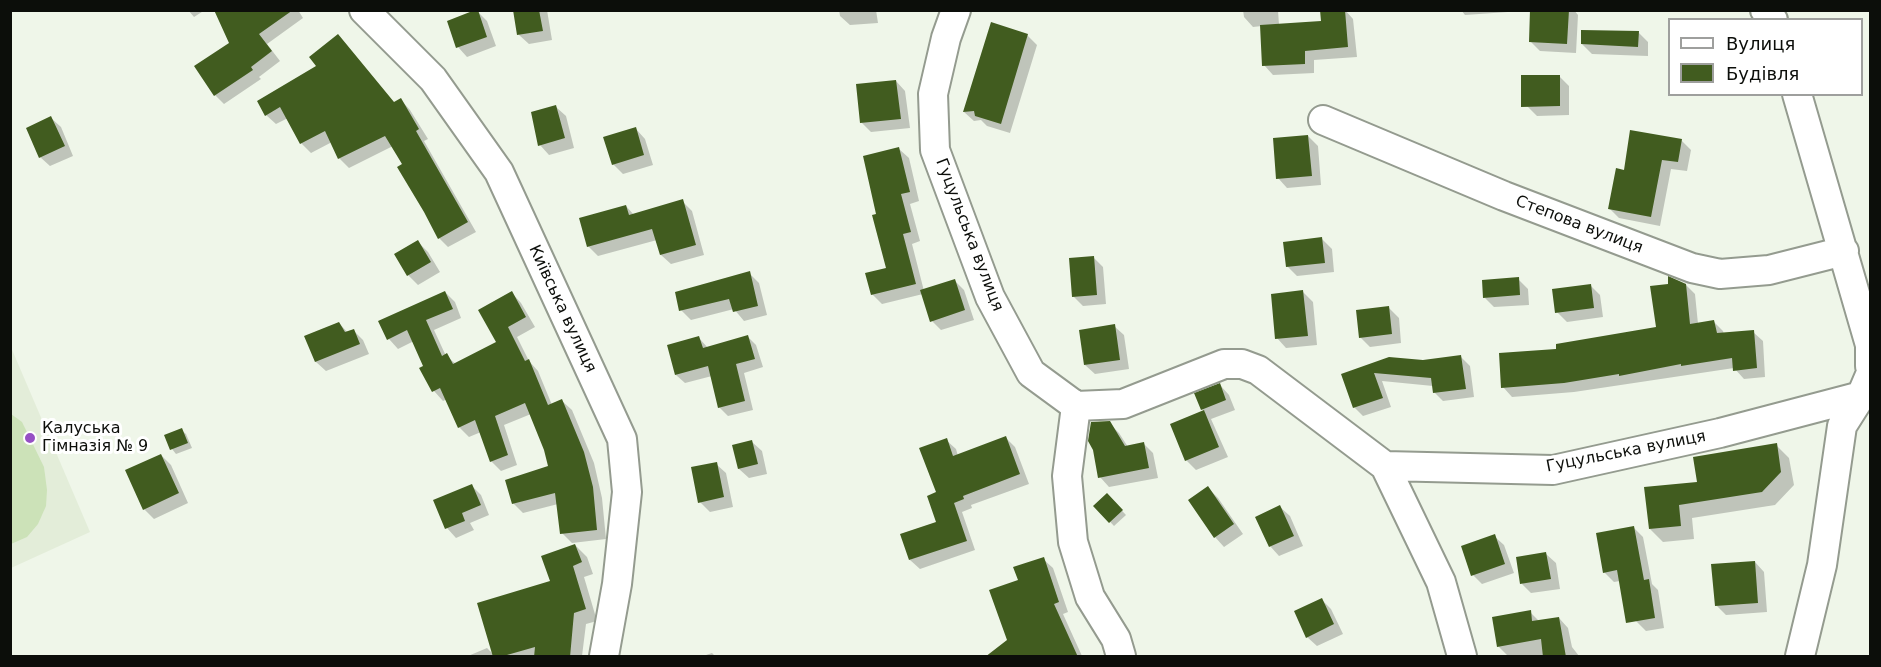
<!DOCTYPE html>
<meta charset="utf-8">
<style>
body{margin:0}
#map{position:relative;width:1881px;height:667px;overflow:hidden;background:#eff6e9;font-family:"DejaVu Sans",sans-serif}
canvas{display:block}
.frame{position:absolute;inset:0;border:12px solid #0c0e0a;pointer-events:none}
.legend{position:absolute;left:1668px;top:18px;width:195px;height:78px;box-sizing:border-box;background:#fff;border:2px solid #9e9f9d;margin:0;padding:8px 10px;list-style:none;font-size:18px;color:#0c0e0a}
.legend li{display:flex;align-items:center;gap:12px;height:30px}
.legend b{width:30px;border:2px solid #9e9f9d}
</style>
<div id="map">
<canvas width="1881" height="667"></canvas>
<div class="frame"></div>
<ul class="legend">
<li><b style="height:8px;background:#fff"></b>Вулиця</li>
<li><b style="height:16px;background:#415c1f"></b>Будівля</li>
</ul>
</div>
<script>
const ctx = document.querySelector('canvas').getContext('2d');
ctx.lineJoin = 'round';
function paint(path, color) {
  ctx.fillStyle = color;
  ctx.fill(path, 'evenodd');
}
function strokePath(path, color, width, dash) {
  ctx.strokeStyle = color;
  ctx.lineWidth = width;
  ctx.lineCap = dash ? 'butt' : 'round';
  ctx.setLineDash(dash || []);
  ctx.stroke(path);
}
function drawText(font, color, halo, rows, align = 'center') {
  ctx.font = font + ' "DejaVu Sans",sans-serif';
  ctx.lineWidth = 6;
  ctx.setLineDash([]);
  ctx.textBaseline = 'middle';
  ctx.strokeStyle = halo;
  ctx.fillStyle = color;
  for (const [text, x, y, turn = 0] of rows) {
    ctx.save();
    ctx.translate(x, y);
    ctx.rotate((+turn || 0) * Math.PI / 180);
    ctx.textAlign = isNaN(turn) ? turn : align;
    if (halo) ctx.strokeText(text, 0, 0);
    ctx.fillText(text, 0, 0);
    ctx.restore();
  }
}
const built = new Path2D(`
 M10 345 90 532 11 568H10Z`);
const green = new Path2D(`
 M11 414 22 422 44 467 47 490 46 506 38 524 27 537 11 544Z`);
const shadow = new Path2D(`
 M188 10H205L194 17Z
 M251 10H298L303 18 267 44 280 61 259 77 261 79 224 104 215 95 231 43Z
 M514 10H547L552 40 529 44 519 35Z
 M839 10H876L878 23 850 25 840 16Z
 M1243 10H1278L1279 25 1322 22 1345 10 1353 19 1357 57 1314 60V73L1273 75 1264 65 1262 26 1253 27 1244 17Z
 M1461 10H1508V12L1465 15Z
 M1531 10H1574L1578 15 1576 53 1540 51 1530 41Z
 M477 11 487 21 496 46 467 57 458 47Z
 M1638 32 1648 42V56L1592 54 1582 44Z
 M1027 35 1037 45 1010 133 987 126 981 120 974 121 964 112Z
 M1559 76 1569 86V115L1537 116 1527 106Z
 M896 81 905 91 910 128 871 132 861 122Z
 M401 100 410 110 428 139 424 141 476 232 448 247 439 238 393 146 349 168 339 158 332 142 311 153 301 143 288 118 276 124 266 115 259 102 395 103Z
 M556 107 566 116 574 148 549 155 540 145Z
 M51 118 61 127 73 156 50 166 40 157Z
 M636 129 645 139 653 165 623 174 613 164Z
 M1308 136 1318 146 1321 185 1287 188 1278 178Z
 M1681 140 1691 150 1687 171 1671 169 1660 226 1619 218 1609 208 1625 172Z
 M899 149 909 158 919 201 910 204 920 241 912 244 924 291 954 280 964 290 974 320 941 330 932 321 923 294 882 304 872 294 888 269 878 215Z
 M682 201 692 211 704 255 671 264 661 255 657 240 598 256 588 246 626 206 634 215Z
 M1322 239 1332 249 1334 272 1297 276 1287 266Z
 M418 242 428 252 440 272 418 285 408 275Z
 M1093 257 1103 267 1106 304 1083 306 1073 296Z
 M749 273 759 283 767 315 744 321 734 309 691 320 681 310Z
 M1518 279 1528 289 1529 305 1494 307 1485 298Z
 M1590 285 1600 295 1603 317 1567 322 1557 312Z
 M1686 285 1695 294 1698 324 1714 322 1723 331 1724 334 1753 332 1763 341 1765 377 1744 379 1734 368 1574 392 1512 397 1503 387 1558 350 1658 328Z
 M445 292 455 302 461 318 434 330 446 356 456 364 498 342 512 293 521 303 535 327 517 337 529 361 538 371 552 405 562 401 572 410 594 463 602 498 606 539 572 543 562 533 558 504 523 513 513 503 550 467 545 449 531 414 504 425 517 465 501 471 491 461 481 432 469 437 459 427 447 399 443 401 434 391 414 341 398 349 389 339Z
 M1303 292 1313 302 1317 345 1286 348 1277 338Z
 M1389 308 1399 318 1401 343 1370 347 1360 337Z
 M339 323 348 333 353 330 363 340 369 354 326 371 316 362 306 337Z
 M1114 326 1124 335 1129 369 1095 374 1085 365Z
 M748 337 756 345 763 367 744 373 753 410 728 416 719 407 712 376 685 383 676 375 699 338 708 348Z
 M1461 357 1470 366 1474 397 1443 401 1434 392 1433 386 1382 381 1391 407 1363 416 1354 407 1343 375Z
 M1220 385 1229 395 1235 410 1211 419 1228 457 1196 470 1186 460 1172 425 1205 412 1202 409Z
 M1109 423 1119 433 1128 447 1144 444 1153 453 1158 478 1109 487 1100 477Z
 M181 430 186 434 192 448 176 454 172 449 166 436Z
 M1006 438 1015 447 1029 484 971 505 972 508 962 512 975 550 920 569 910 560 938 523 946 440 956 449 958 456Z
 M752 442 762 451 767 474 749 478 739 469Z
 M1776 445 1789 458 1794 485 1775 505 1692 518 1694 539 1663 542 1650 529 1699 483Z
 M161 455 171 465 188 503 154 519 144 509Z
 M716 464 726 473 733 507 710 512 700 502Z
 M471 485 481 495 489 515 470 523 474 530 456 538 447 528Z
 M1208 488 1218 498 1243 534 1224 547 1215 537Z
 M1107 495 1126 515 1114 526 1095 506Z
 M1280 507 1290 516 1303 546 1279 556 1270 546Z
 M1634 528 1643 537 1652 584 1658 590 1664 628 1646 631 1636 621 1620 581 1614 582 1604 572Z
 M1494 536 1504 545 1514 573 1482 584 1473 575Z
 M575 545 587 557 593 574 584 577 597 621 586 624 582 656H468L487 648 494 655 552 582Z
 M1546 554 1556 563 1560 589 1531 593 1522 584Z
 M1043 559 1053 568 1068 612 1063 614 1082 656H988L1009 641 1020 580Z
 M1755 562 1764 572 1767 612 1726 615 1716 605Z
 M1322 600 1331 609 1343 634 1317 646 1307 637Z
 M1530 612 1540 622 1559 618 1568 628 1572 647 1579 656H1508L1498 646Z
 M712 653 715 656H703Z`);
const building = new Path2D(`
 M214 10H293L259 34 272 51 251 67 253 70 214 96 194 66 229 43Z
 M475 10H478L487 37 456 48 447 21Z
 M513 10H539L543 31 517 35Z
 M1320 10H1345L1348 47 1305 51V64L1262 66 1260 25 1321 21Z
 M1530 10H1569L1567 44 1529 42Z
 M991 22 1028 34 1001 124 975 116 974 111 963 112Z
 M1581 30 1639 31 1638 47 1581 44Z
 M338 34 394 102 401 98 419 129 416 131 468 222 438 239 424 212 397 167 402 164 385 136 338 159 325 131 300 144 280 107 265 116 257 101 316 66 309 57Z
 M1521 75H1560V106L1521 107Z
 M896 80 901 119 860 123 856 84Z
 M556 105 565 138 538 146 531 112Z
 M51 116 65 146 39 158 26 128Z
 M636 127 644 155 612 165 603 137Z
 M1630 130 1682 139 1678 162 1662 160 1651 217 1608 209 1616 168 1624 170Z
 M1308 135 1312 176 1276 179 1273 138Z
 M899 147 910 192 901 194 911 232 903 234 916 284 871 295 865 273 886 268 872 215 876 214 863 156Z
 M683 199 696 245 660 255 652 229 587 247 579 218 626 205 629 215Z
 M1322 237 1325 263 1286 267 1283 242Z
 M418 240 431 262 407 276 394 254Z
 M1094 256 1097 295 1072 297 1069 258Z
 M750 271 758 306 733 312 729 299 679 311 675 292Z
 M1668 276 1686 284 1690 324 1714 320 1717 333 1754 330 1757 368 1733 371 1732 358 1681 366V364L1619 376V374L1564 383 1501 388 1499 353 1556 349V344L1656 327 1650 286 1668 284Z
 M1519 277 1520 295 1483 298 1482 280Z
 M955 279 965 310 930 322 920 290Z
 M1591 284 1594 308 1555 313 1552 289Z
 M1303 290 1308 336 1275 339 1271 294Z
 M445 291 453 309 426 320 442 356 447 353 453 364 496 342 478 310 512 291 526 317 508 327 525 361 529 359 548 405 562 399 584 452 593 487 597 530 560 534 555 493 512 504 505 480 548 466 544 450 525 403 495 416 508 455 490 462 475 420 458 428 440 388 432 392 419 368 423 366 407 330 387 340 378 321Z
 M1389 306 1392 334 1359 338 1356 310Z
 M339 322 345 332 354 329 360 344 315 362 304 336Z
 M1115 324 1120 360 1084 365 1079 330Z
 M748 335 755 359 736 364 745 401 718 408 708 366 675 375 667 345 699 336 703 348Z
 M1461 355 1466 389 1433 393 1431 378 1374 373 1383 398 1353 408 1341 374 1389 357 1423 360Z
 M1220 383 1226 400 1201 410 1194 393Z
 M1204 410 1219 447 1185 461 1170 424Z
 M1110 421 1125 446 1144 442 1149 468 1098 478 1093 450 1088 441 1091 422Z
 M182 428 188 443 170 450 164 435Z
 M1006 436 1020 474 963 496 964 499 954 503 967 541 909 560 900 534 936 522 927 496 936 492 919 448 947 438 953 456Z
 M752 440 758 464 738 469 732 445Z
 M1777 443 1781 472 1762 492 1679 505 1681 526 1649 529 1644 487 1697 482 1693 457Z
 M161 454 179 493 143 510 125 470Z
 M717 462 724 497 698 503 691 467Z
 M472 484 481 505 462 513 465 521 445 529 433 500Z
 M1208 486 1234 524 1214 538 1188 500Z
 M1107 493 1123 510 1109 523 1093 506Z
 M1280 505 1294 536 1269 547 1255 517Z
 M1634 526 1644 580 1649 579 1655 618 1626 623 1617 570 1603 573 1596 533Z
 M1495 534 1505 564 1471 576 1461 546Z
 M575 544 582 562 573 566 586 609 574 613 570 657H534L535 647 500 657H493L477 603 550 581 541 556Z
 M1546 552 1551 579 1520 584 1516 557Z
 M1044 557 1059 602 1054 604 1078 657H985L1007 640 989 590 1018 580 1013 567Z
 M1755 561 1758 603 1715 606 1711 564Z
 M1322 598 1334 624 1306 638 1294 611Z
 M1531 610 1532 621 1559 617 1566 657H1543L1541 639 1497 647 1492 617Z`);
const minor = new Path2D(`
 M364 10 433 79 499 172 622 439 627 492 617 584 604 656
 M956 10 946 38 933 94 935 150 990 297 1031 373 1076 406 1123 404 1224 364H1242L1258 370 1385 466 1441 582 1462 656
 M1765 10 1773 20
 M1797 94 1870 345V366
 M1323 120 1504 196 1692 268 1720 274 1769 270 1844 251
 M1076 406 1067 476 1073 542 1090 597 1116 639 1121 656
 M1385 466 1553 470 1720 433 1861 396
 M1800 656 1822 565 1842 426 1861 396 1870 375`);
const markers = [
 [30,438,6,"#9650c4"]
];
const streetNames = [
 ["Степова вулиця",1579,225,21],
 ["Гуцульська вулиця",969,235,69],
 ["Київська вулиця",562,309,65],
 ["Гуцульська вулиця",1626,452,-11]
];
const poiNames = [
 ["Калуська",42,429],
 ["Гімназія № 9",42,447]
];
paint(built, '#e3edd9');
paint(green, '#cce2b8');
paint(shadow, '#0003');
paint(building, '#415c1f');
strokePath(minor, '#949b8f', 32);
strokePath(minor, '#fff', 28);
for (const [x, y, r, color] of markers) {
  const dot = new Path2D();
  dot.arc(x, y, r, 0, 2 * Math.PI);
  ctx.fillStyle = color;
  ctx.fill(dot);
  strokePath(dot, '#fff', 2);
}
drawText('16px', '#0c0e0a', '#fff', streetNames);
drawText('16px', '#0c0e0a', '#fff', poiNames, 'left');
</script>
